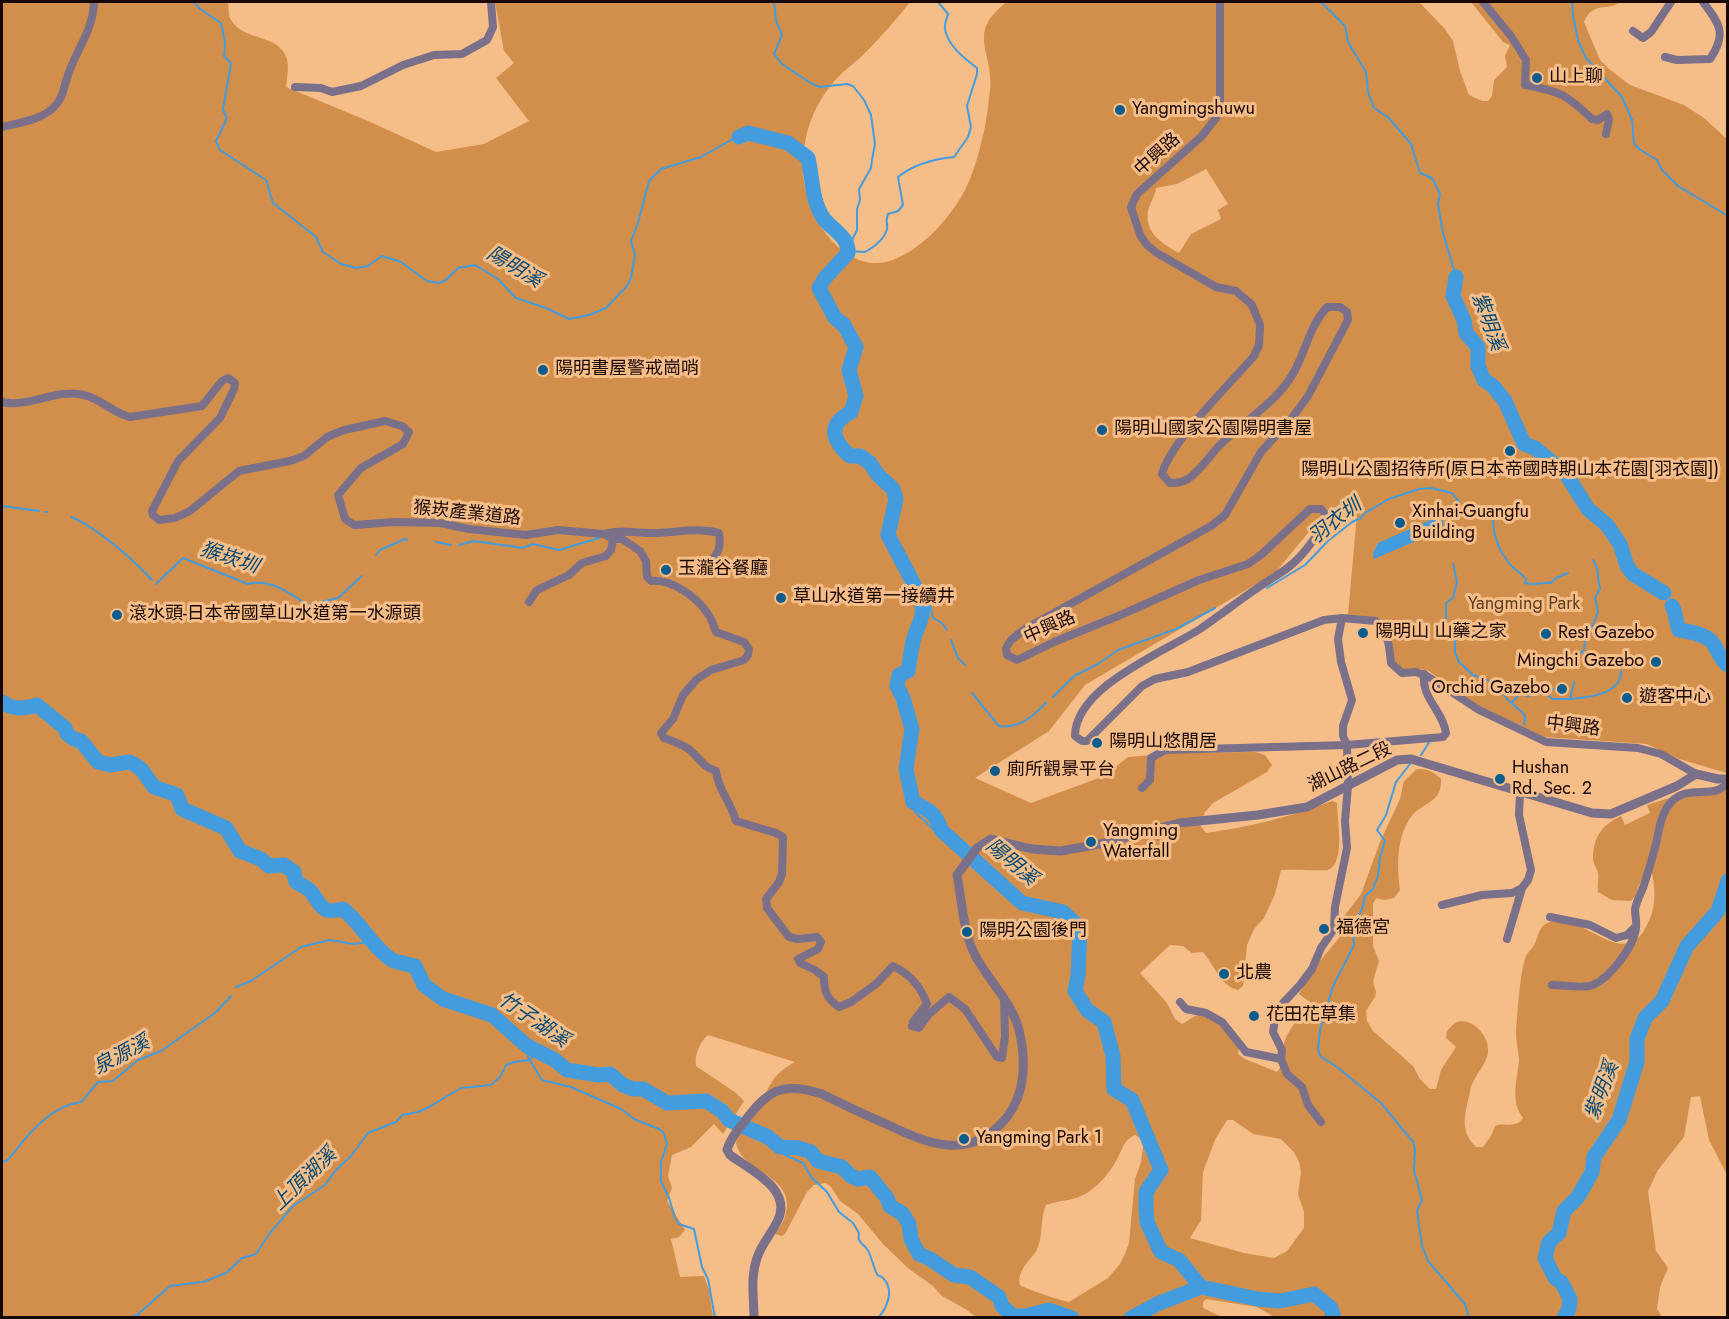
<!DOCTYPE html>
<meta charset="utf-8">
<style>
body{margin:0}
#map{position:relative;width:1729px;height:1319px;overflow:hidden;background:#f5bd88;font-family:Jost,sans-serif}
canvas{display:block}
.frame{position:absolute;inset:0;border:3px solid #190700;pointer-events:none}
</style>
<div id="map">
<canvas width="1729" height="1319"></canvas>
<div class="frame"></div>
</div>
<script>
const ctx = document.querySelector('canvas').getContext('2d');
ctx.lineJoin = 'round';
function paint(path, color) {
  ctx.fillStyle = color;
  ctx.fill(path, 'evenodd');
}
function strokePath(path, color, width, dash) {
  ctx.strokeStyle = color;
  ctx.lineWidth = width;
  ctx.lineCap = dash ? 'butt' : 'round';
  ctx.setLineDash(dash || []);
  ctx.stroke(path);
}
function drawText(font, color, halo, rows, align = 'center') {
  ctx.font = font + ' Jost,"Noto Sans TC",sans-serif';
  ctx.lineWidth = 6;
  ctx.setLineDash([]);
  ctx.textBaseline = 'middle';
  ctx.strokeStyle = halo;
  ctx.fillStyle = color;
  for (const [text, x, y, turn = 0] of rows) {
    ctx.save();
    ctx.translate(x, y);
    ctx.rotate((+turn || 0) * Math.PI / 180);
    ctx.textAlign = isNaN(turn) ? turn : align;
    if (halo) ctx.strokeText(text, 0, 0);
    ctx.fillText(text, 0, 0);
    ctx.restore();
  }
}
const green = new Path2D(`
 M2 2H228C229 7 228 16 231 20 244 42 279 33 287 59 289 67 287 79 286 87L368 121 436 152 484 144 529 121 496 78 514 63 504 51 495 2H910C896 20 879 39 862 56 855 62 848 68 841 74 816 99 802 133 803 168 803 193 813 216 827 235 841 253 862 267 886 262 918 254 950 219 965 190 977 167 987 124 989 98 990 91 991 83 990 75 989 60 980 41 986 26 990 16 999 9 1006 2H1419L1445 29 1453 41 1460 71 1469 95 1482 101H1488L1492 96 1494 80 1507 67 1505 56 1510 45 1503 42 1471 2H1620C1608 12 1593 0 1584 22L1600 60 1609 69 1630 85 1684 105 1704 118 1728 140 1727 773 1679 759 1647 744 1544 737 1469 702 1429 671 1420 669H1404L1397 666 1392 658V639L1383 624 1348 615 1357 514 1308 533 1275 573 1085 685 1049 731 975 778 1031 803 1104 776 1128 757 1177 753 1255 752 1265 755 1272 765 1267 772 1213 803 1205 812 1200 825 1206 833C1249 827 1291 817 1332 801L1337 803C1337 819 1346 863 1328 870 1323 871 1289 869 1281 870L1275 894 1264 918 1254 929 1247 945 1243 986 1238 990C1220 986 1215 966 1203 952L1192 953 1183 946 1170 945 1140 973 1167 1003 1175 1019 1182 1024C1186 1022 1191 1018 1195 1016 1214 1010 1229 1036 1239 1048L1238 1054 1245 1059 1277 1072C1286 1063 1281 1051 1285 1040 1290 1027 1302 1014 1310 1002L1299 994 1319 962 1339 938 1345 915 1361 894 1380 842 1400 799 1404 781 1417 769C1427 769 1433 771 1441 779 1442 804 1422 802 1411 817 1396 838 1397 866 1400 890L1394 898 1384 900 1376 898 1373 904V946L1379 961 1373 981 1376 992 1375 997 1366 1011 1367 1021 1373 1031 1413 1066 1420 1079 1430 1089H1436L1441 1070 1456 1047 1446 1038 1447 1031C1450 1028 1453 1024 1457 1022 1472 1017 1488 1035 1488 1049 1489 1061 1478 1071 1473 1082 1470 1087 1470 1094 1468 1100 1464 1119 1461 1132 1476 1147H1483L1491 1136 1495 1126C1505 1122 1516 1129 1523 1118 1510 1101 1517 1081 1519 1061 1519 1052 1516 1043 1516 1034 1517 1016 1520 971 1526 956 1528 952 1532 949 1534 945 1538 938 1538 930 1544 925 1576 902 1622 975 1646 927 1656 909 1656 893 1652 873L1645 871 1635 896 1631 901 1612 900 1598 892C1597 886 1599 878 1598 873 1597 868 1593 864 1593 859 1593 837 1602 825 1621 816L1625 825 1650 813 1647 805 1666 799 1727 789V1175L1709 1140 1700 1096 1691 1097 1684 1137 1658 1170 1648 1191 1656 1251 1668 1268 1660 1287 1657 1309 1662 1317 1276 1318 1257 1307 1206 1299 1203 1302V1308L1222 1317H976L967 1310 942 1296 933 1286 909 1269 883 1244 858 1214 840 1201 831 1187 826 1183 814 1185 807 1192 785 1234 782 1236 775 1234C778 1229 783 1223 785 1217 799 1175 739 1172 736 1142 742 1128 751 1117 759 1105 772 1084 771 1075 795 1062L708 1035C700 1041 694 1056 696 1066L736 1093 744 1101 723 1134 714 1124 691 1147 672 1155 668 1176 672 1188 667 1201 685 1230 679 1237 671 1239 680 1277 704 1276 709 1290 713 1317 2 1318ZM1206 169 1228 204 1218 210 1221 219 1191 234 1179 253C1163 244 1144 233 1148 211 1150 203 1155 196 1156 188L1177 184ZM1227 1120H1233L1253 1134 1281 1139 1294 1152 1299 1162 1301 1172 1298 1194 1304 1212V1228L1287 1251 1274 1258 1244 1253 1190 1238 1201 1220 1203 1172 1215 1140ZM1135 1135 1140 1138 1143 1147 1141 1162 1135 1179 1129 1243 1125 1254 1120 1264 1108 1278 1069 1302C1062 1301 1023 1288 1020 1285 1018 1281 1020 1274 1022 1271 1025 1262 1035 1256 1038 1247 1043 1234 1040 1218 1046 1205 1059 1200 1075 1201 1087 1193 1098 1186 1110 1173 1116 1161 1122 1151 1123 1140 1135 1135Z`);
const water = new Path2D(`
 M1442 515 1444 529 1374 559 1373 553 1378 543Z`);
const stream = new Path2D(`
 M182 2H192
 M194 2 200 9 221 23 225 42 224 56 231 63 223 110 227 118 216 141 220 150 266 180 273 203 316 237 323 252 341 264 356 268 368 266 382 256 401 262 427 281 439 283 446 280 458 268 475 265 498 279 516 298 546 308 569 319 589 315 606 308 627 286 631 278 635 255 631 241 638 223 649 181 661 169 701 157 731 140
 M774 2 776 21 782 35 774 54 782 64 812 84 820 87 847 84 853 86 864 100 871 115 875 144 872 160 871 168 859 189 860 200 857 209V230L848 248
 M1321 2 1345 26 1348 42 1366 72 1368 92 1374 108 1389 118 1411 144 1420 173 1432 178 1440 194 1438 204 1443 233 1456 277
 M1572 2 1573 16 1578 40 1586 58 1622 97 1632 120 1634 143 1639 149 1657 160 1662 170 1678 186 1728 216
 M848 251 865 252C874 247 884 240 887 229 888 223 885 221 888 214L898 211 903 205 898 177C914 164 934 159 954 157L968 137 971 127 967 106 977 74V68C965 59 947 45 945 29 944 25 947 18 948 14L938 2
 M2 506 39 511
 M1494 511C1491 529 1497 547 1508 562 1513 569 1520 572 1526 579L1525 583C1533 586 1542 582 1551 583L1556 578 1568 573
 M45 512H47
 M71 517C95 526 135 561 152 580
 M436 542 451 545
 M459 545 474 541 523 548 533 544 559 550 599 538
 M376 555 380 550 405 539 407 540
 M1453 564 1457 582 1453 598 1446 603V629L1455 634V653L1459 662 1473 675 1490 681 1496 685 1508 700 1523 713 1525 717 1524 724
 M156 584 183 558 248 584C270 578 289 593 308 605L338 598 362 576
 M913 584C931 592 929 602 933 618L942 623 947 630
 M1267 588 1305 565 1328 541 1352 522 1361 518 1365 513 1389 499 1419 489 1431 488 1452 493 1460 503
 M1589 635 1598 612 1595 598 1600 588C1596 575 1601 573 1593 560
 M951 640 958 658 965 665
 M1577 657 1584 650 1585 641
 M972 693 999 726C1019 729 1032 717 1046 703
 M1521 694 1528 696 1541 691 1553 699H1570L1574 682
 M1546 695 1553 689
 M1053 697 1074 676 1098 664 1118 650 1176 629 1215 608
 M1570 699C1588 697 1621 695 1621 671
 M1512 702 1518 696
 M1421 755 1430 741
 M1410 764 1396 782 1386 815 1377 830 1385 841 1380 857 1378 876 1373 889 1365 896 1362 909 1353 928 1354 945 1333 986 1320 1030 1318 1049 1320 1056 1337 1067 1381 1103 1413 1142 1415 1149 1414 1170 1422 1200 1417 1211 1422 1246 1428 1261 1465 1304 1469 1318
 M913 802 915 812 933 829 941 830
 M236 987 251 981 301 947 330 940 353 944 372 942
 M527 1046 528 1057 542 1080 571 1087 621 1109 634 1119 659 1129 664 1133 667 1144 661 1162V1181L669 1198 675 1218 679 1224 694 1229 702 1267 708 1279 715 1318
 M780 1147 785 1155 803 1163 812 1178 827 1192 839 1212 853 1223 859 1233C857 1243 862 1242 867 1249 871 1255 873 1265 876 1272 880 1280 876 1272 883 1278 895 1290 887 1308 878 1318
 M2 1162 8 1160C27 1136 49 1106 81 1102L98 1082 113 1081 138 1060 161 1051 215 1013 231 996
 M127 1318 137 1315 170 1286 203 1282 226 1273 242 1258 256 1254 270 1233 293 1206 325 1185 336 1170 351 1156 368 1133 396 1122 402 1115 418 1112 429 1107 461 1088 491 1085 500 1077 506 1065 514 1062 530 1060 537 1051`);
const river = new Path2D(`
 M739 137 748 133 788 143 808 158C813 179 811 200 824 219 833 230 849 237 848 253L825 278 819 288 835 318 844 325 856 347 849 370 856 396 851 412C827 425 832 440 850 456H860L870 463 878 475 893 489 896 499 888 535 917 590
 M1456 277 1453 296 1464 320 1466 333 1478 347V366L1484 380 1493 386 1505 401 1524 444 1535 448 1566 474 1588 509 1607 525 1620 544 1627 566 1633 574 1664 593
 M919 596C927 616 919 620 914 638 911 648 910 660 908 671L899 675 897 686 903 698 912 729 906 769 913 802C928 809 937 814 941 830L1022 903 1063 912 1080 928 1078 976 1075 991 1087 1010 1104 1022 1113 1056 1114 1089 1132 1100 1161 1170 1146 1192V1208L1147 1222 1161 1252 1179 1260 1201 1287
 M1672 606C1677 614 1675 621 1679 630 1689 632 1703 633 1711 641 1718 648 1719 659 1728 665
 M2 702C14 710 23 709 37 705L65 728 67 734 74 739 81 741 98 762 110 765 129 762 134 764 142 770 154 787 177 795 182 809 226 828 240 851 261 859 269 866 284 865 294 872 296 882C301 885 309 888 312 893 323 908 322 914 343 909 362 924 372 947 392 960 399 963 408 964 415 966L424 985 443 999 492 1015 527 1046 555 1060 567 1070 599 1075 610 1074 623 1085 633 1089H643L667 1103 706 1101 722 1111 729 1120 768 1137 780 1147 799 1148 811 1152 818 1161 842 1167 851 1176 858 1179 870 1177 887 1198 890 1206 903 1214 909 1224 911 1239 919 1254 930 1259 954 1275 970 1277 999 1297 1002 1306 1013 1316H1026L1049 1310 1072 1318
 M1131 1318 1157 1304 1201 1287 1258 1299 1280 1301 1314 1294 1331 1308 1334 1318
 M1564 1318 1569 1309 1570 1299 1562 1283 1555 1278 1545 1258 1549 1242 1559 1233 1564 1211 1578 1197 1592 1172 1594 1157 1619 1120 1637 1062V1039L1645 1018 1662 1001 1687 946 1718 911 1728 881`);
const minor = new Path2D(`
 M1220 2V104L1216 118 1202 136 1137 194 1131 207 1140 235 1147 245 1157 253 1216 287 1236 291 1252 305 1260 325 1259 345 1254 356C1231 383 1170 442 1162 474L1170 483C1176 483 1183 482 1188 479 1200 471 1210 455 1220 445 1242 423 1274 404 1291 377 1306 353 1308 328 1327 307H1340L1347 312 1348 320 1308 396 1292 418 1261 452 1225 515 1211 526 1025 629 1011 640 1006 648 1007 655 1017 660 1054 642 1123 614 1199 580 1248 564 1262 554 1310 509H1321L1326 515 1325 523C1316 537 1304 555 1290 566 1280 574 1267 581 1256 589 1237 602 1219 616 1200 629 1164 652 1075 687 1075 736L1082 741H1087L1142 686 1155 679 1188 672 1324 620 1342 618 1376 621C1389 634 1389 645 1391 663L1402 673 1416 672 1427 676 1479 710 1546 742 1638 748 1661 754 1696 774
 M1483 2 1511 36 1526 60 1525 85C1560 91 1567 95 1592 119L1598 120 1607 114 1609 119 1606 134
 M1633 31 1643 38 1651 32 1671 2
 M1665 57 1677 60 1710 59C1727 34 1720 24 1703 2
 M295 87 321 88 332 92 361 86 403 65 434 55 462 54 487 40 493 27 491 2
 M2 127C18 123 41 120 53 108 64 98 63 88 68 75 77 48 93 31 94 2
 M2 402C29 408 57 388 84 395 101 399 113 413 130 417L202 406 222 381 228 378 235 383 234 389 220 418 178 461 152 511 153 515 159 520 175 518 190 511 239 471 290 461 304 456 327 437 344 430 385 421 402 426 409 432 403 444 361 468 338 495 345 519 354 525 395 522 440 523 469 529 526 535 558 530 604 534 613 539H622L640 551 646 561 647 577 651 581C672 579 697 597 708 614 712 619 714 627 716 632L744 642 749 649 748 655 744 660 711 670 697 679 683 695 673 719 661 733 664 738C673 741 682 744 690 750 700 759 703 767 716 771 718 790 731 802 736 821L776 833 783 837 782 874 779 882 766 899 767 908 789 937 798 939 817 937 821 942 818 949 798 959 800 963 815 970 824 977C824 992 827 999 839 1007L851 1002 876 984 893 966C910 974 921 987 927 1004L913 1022 912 1026 919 1028 929 1014 949 997 965 1009 997 1057 1002 1058 1005 1036 1004 1000
 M604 534C624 529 633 533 652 533 675 533 696 527 719 533 721 547 719 553 709 563
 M529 602 537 590 569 575 582 563 606 556 611 550 613 539
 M1142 788 1150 780 1151 758 1165 750 1347 745 1443 737 1446 733C1443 711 1421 698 1424 674
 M1442 905 1482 895 1512 893 1522 888 1528 880 1531 870 1519 815 1520 792
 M1550 917 1590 925 1616 938 1627 935 1635 927
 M1507 939 1522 888
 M1552 985C1564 985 1583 989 1593 985 1610 978 1634 946 1636 928 1637 922 1635 915 1635 910 1636 902 1640 895 1643 888 1648 873 1652 859 1656 844 1659 830 1661 813 1671 802 1690 782 1716 802 1728 781
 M1180 1002 1186 1009 1206 1013 1222 1022 1246 1052 1281 1059
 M1321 1122 1308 1105 1302 1087 1287 1074 1281 1059 1282 1050 1273 1032 1275 1020 1283 1003 1300 985 1312 969 1321 948 1334 929 1335 907 1347 848 1345 821 1348 786 1347 745 1343 736V726L1352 700 1341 662 1338 639 1342 618`);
const tertiary = new Path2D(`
 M754 1318C754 1297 750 1278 757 1258 761 1245 771 1234 777 1222 794 1190 752 1171 730 1155L727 1150C730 1139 737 1131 744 1122 768 1090 782 1081 822 1094 842 1104 863 1114 884 1123 928 1144 970 1163 1007 1117 1026 1093 1026 1059 1019 1030 1012 1002 988 980 975 955 963 932 962 901 957 875L977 848 991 839 1032 849 1061 851 1105 843 1179 823 1258 815 1307 807 1397 760 1411 759 1592 813 1611 814 1677 786 1696 774 1718 779H1728`);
const markers = [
 [1537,78,6,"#0b5c8e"],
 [1120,110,6,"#0b5c8e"],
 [543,370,6,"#0b5c8e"],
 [1102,430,6,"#0b5c8e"],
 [1510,451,6,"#0b5c8e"],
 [1400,523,6,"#0b5c8e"],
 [666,570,6,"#0b5c8e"],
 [781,598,6,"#0b5c8e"],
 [117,615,6,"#0b5c8e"],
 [1363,633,6,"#0b5c8e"],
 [1546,634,6,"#0b5c8e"],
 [1656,662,6,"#0b5c8e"],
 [1562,689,6,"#0b5c8e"],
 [1627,698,6,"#0b5c8e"],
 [1097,743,6,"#0b5c8e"],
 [995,771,6,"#0b5c8e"],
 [1500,779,6,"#0b5c8e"],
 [1091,842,6,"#0b5c8e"],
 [1324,929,6,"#0b5c8e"],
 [967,932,6,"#0b5c8e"],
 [1224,974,6,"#0b5c8e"],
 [1254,1016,6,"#0b5c8e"],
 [964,1139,6,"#0b5c8e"]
];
const poiNames = [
 ["山上聊",1549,78],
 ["Yangmingshuwu",1132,110],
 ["陽明書屋警戒崗哨",555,370],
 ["陽明山國家公園陽明書屋",1114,430],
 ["陽明山公園招待所(原日本帝國時期山本花園[羽衣園])",1510,471,"center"],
 ["Xinhai-Guangfu",1412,513],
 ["Building",1412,534],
 ["玉瀧谷餐廳",678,570],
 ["草山水道第一接續井",793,598],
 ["滾水頭-日本帝國草山水道第一水源頭",129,615],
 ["陽明山 山藥之家",1375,633],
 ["Rest Gazebo",1558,634],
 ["Mingchi Gazebo",1644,662,"right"],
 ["Orchid Gazebo",1550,689,"right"],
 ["遊客中心",1639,698],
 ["陽明山悠閒居",1109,743],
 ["Hushan",1512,769],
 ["Rd. Sec. 2",1512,790],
 ["廁所觀景平台",1007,771],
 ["Yangming",1103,832],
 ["Waterfall",1103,853],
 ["福德宮",1336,929],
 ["陽明公園後門",979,932],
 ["北農",1236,974],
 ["花田花草集",1266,1016],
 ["Yangming Park 1",976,1139]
];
const streetNames = [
 ["中興路",1158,155,-42],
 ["猴崁產業道路",467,514,6],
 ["中興路",1050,628,-24],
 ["中興路",1573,727,7],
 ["湖山路二段",1350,768,-26]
];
const parkNames = [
 ["Yangming Park",1524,605]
];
const waterNames = [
 ["陽明溪",514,268,31],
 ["紫明溪",1487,322,70],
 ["羽衣圳",1336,522,-38],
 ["猴崁圳",229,559,18],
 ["陽明溪",1011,863,40],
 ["竹子湖溪",533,1021,34],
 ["泉源溪",122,1056,-28],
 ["紫明溪",1603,1091,-69],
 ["上頂湖溪",305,1180,-44]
];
paint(green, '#d28f4c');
paint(water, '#439cde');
strokePath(stream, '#439cde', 2);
strokePath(river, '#439cde', 15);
strokePath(minor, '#7b708a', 8);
strokePath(tertiary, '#7b708a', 9);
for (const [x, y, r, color] of markers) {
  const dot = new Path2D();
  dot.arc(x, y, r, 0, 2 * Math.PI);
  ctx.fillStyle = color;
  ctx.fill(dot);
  strokePath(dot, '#f5bd88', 2);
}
drawText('18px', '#190700', '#f5bd88', poiNames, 'left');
drawText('18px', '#190700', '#f5bd88', streetNames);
drawText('18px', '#5e3e1f', '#f5bd88', parkNames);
drawText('italic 20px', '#034a76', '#f5bd88', waterNames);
</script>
